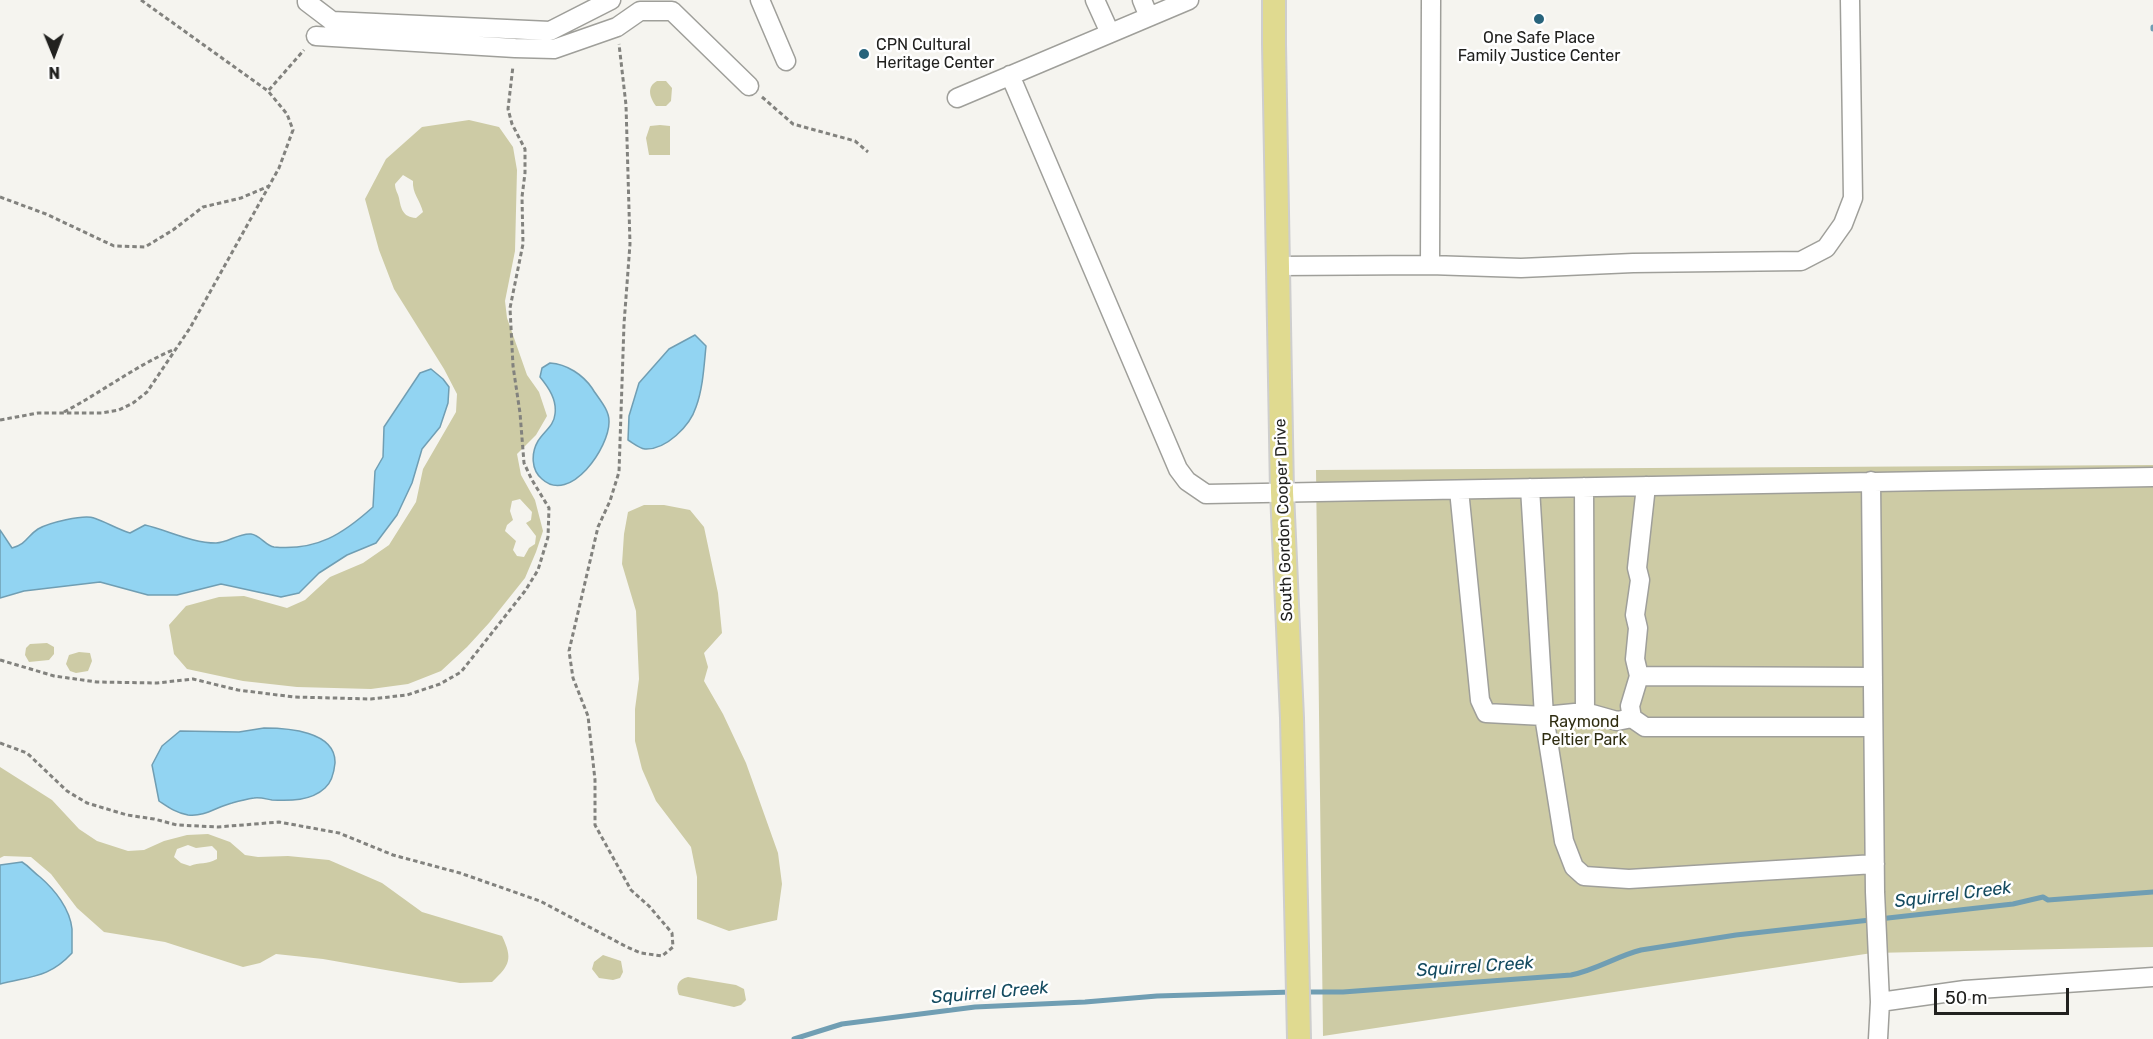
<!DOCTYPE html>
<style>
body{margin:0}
#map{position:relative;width:2153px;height:1039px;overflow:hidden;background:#f5f4ef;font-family:Rubik,sans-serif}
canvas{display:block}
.north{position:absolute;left:24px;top:24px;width:60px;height:60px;-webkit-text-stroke:4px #fff;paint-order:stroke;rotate:179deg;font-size:16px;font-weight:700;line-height:24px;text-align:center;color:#21211f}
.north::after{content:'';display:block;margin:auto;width:21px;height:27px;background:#21211f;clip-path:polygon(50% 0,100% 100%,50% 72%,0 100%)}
.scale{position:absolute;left:1934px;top:988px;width:135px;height:27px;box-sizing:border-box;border:3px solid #21211f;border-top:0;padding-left:8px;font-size:18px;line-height:21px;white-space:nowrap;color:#21211f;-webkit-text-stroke:4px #fff;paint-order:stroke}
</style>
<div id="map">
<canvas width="2153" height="1039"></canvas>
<div class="north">N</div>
<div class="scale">50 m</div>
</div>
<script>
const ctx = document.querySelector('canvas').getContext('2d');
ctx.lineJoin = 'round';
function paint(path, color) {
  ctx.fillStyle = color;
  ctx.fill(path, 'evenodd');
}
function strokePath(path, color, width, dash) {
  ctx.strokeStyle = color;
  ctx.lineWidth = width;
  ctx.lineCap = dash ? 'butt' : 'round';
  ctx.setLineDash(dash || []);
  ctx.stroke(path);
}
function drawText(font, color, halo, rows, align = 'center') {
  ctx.font = font + ' Rubik,sans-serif';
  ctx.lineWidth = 5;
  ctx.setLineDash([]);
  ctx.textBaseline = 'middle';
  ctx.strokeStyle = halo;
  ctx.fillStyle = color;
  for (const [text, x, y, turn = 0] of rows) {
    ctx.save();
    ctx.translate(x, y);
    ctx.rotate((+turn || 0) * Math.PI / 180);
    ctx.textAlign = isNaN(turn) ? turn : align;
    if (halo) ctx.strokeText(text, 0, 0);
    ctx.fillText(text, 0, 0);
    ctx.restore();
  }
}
const green = new Path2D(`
 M657 81H666L672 88 671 101 666 106H656C650 98 646 87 657 81Z
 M469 120 499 127 513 147 517 170 515 251 505 301 507 318 527 375 539 392 547 416 536 435 517 454 521 475 535 500 543 531 536 552 525 578 489 623 467 647 441 671 408 684 371 689 297 687 243 681 187 669 174 654 169 625 186 606 219 597 244 596 287 608 305 600 330 577 363 563 389 545 416 502 423 469 456 412 457 394 444 369 394 289 379 250 365 199 386 159 422 127ZM403 175 413 181C412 193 420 200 423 212L416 218C403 217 401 209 399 198 398 193 395 190 395 184ZM520 499 532 512 531 520 526 523 536 536 535 544 529 548 524 557 517 556 513 550 516 541 505 531 507 525 513 520 510 511 512 501Z
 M660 125 670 126V155H649L646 138 650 126Z
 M2153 465V947L1872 953 1323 1036 1316 470Z
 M644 505H664L690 510 704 527 718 593 722 633 704 653 708 667 704 681 723 714 746 763 778 853 782 884 777 920 729 931 697 919V877L691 847 656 801 642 769 635 741V709L639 679 636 611 622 564 624 534 628 512Z
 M47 643 54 647V654L49 660 29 662 25 655 26 648 30 644Z
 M79 652 90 653 92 661 88 671 76 673 70 671 66 664 69 655Z
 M0 767 52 800 79 829 97 841 128 851 144 850 164 841 187 835 208 834 230 842 245 855 258 857 288 856 329 860 382 883 422 912 502 936C513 959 510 965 492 982L460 983 323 959 276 954 260 963 243 967 165 942 104 932 77 908 51 874 31 857 4 856 0 858ZM188 845 196 848 212 846 217 851V859C207 865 199 862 190 866L181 863 174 857 177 849Z
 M603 955 621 961 623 972 620 978 613 980 599 978 592 969 594 962Z
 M688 977 736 985 744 989 746 1000 741 1005 734 1007 679 995C675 986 678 979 688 977Z`);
const water = new Path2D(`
 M695 335 706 346C704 366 703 388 696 407 690 426 666 450 645 449 639 448 633 443 628 440L629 416 639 383 669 349Z
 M550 363C567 364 583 375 592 388 598 398 609 409 609 421 610 447 570 505 542 479 531 470 531 453 538 441 544 431 554 426 555 414 557 400 549 388 540 377L542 368Z
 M431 369 443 379 449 387 448 403 440 427 422 449 412 483 397 515 376 543 347 555 319 573 299 593 281 597 221 584 177 595H148L100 582 24 591 0 598V530L12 548C27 544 27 536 38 529 48 523 84 514 94 518 106 522 117 529 130 533L145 525C167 530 192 543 216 543 228 543 238 533 251 534 260 535 266 546 274 547 317 551 343 534 373 507L375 471 383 457 384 427 420 373Z
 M264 728C287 728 336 731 335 763 334 773 332 782 325 788 311 801 290 801 272 800 266 799 260 797 254 798 247 799 239 801 232 803 216 807 205 817 188 815 176 813 168 807 159 801L152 765 162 746 180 731 239 732Z
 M22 862C30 867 33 872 40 877 55 890 70 909 72 929 72 937 72 945 72 953 49 978 31 976 0 984V865Z`);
const stream = new Path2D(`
 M2153 27V29
 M1304 992H1343L1571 975C1596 970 1617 956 1641 950L1736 935 2013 904 2043 897 2048 900 2153 892
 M794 1039 842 1024 975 1007 1085 1002 1157 996 1292 992`);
const path = new Path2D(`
 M141 0 268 91 304 50
 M762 97 793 124 855 141 868 152
 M0 197 46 214 114 246 145 247 173 230 203 207 241 198 269 186
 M64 412C102 392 135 366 175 349
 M0 420 38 413H102L119 410 133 403 147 392 190 328 279 168 293 130 287 114 268 91
 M0 660 54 676 97 682 157 683 193 679 238 690 294 697 371 699 407 695 440 684 461 672 525 591 538 570 548 537 549 508 532 480 524 463 520 413 513 366 510 308 523 244 522 197 525 173V149L512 124 508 109 513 66
 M0 743 27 753 67 791 87 803 127 815 154 819 177 825 218 827 279 822 339 833 393 855 460 873 540 901 627 947 641 953 662 956 673 947 672 933 649 906 631 890 595 825V780L588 716 573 678 569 651 598 527 610 501 619 472 624 324 630 244 626 105 619 44`);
const minor = new Path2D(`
 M307 0V2L332 21 550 31 611 0
 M760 0 786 61
 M1095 0 1110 33
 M1142 0 1149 17
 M316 36 515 48 554 49 617 27 640 11H672L749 86
 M1010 75 1178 469 1187 481 1206 494 2153 477
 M957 98 1189 0
 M1430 265 1521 268 1633 263 1801 261 1826 248 1843 224 1853 198 1850 0
 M1277 266 1430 265 1431 0
 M1871 481 1875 892 1880 1002
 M1584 487 1585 712
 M1530 488 1544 716 1564 841 1574 867 1584 876 1629 879 1875 864
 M1459 490 1480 700 1486 713 1544 716 1585 712 1617 721 1632 718 1645 727H1873
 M1639 676 1873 677
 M1632 718 1630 706 1639 676 1635 659 1638 628 1635 615 1640 580 1637 568 1646 486
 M1878 1039 1880 1002 1965 990 2153 977`);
const major = new Path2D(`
 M1274 0V44L1282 492 1292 718 1299 1039`);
const markers = [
 [1539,19,6,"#28647c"],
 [864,54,6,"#28647c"]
];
const poiNames = [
 ["One Safe Place",1539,38],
 ["Family Justice Center",1539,56],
 ["CPN Cultural",876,45,"left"],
 ["Heritage Center",876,63,"left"]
];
const streetNames = [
 ["South Gordon Cooper Drive",1284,520,-92]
];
const parkNames = [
 ["Raymond",1584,722],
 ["Peltier Park",1584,740]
];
const waterNames = [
 ["Squirrel Creek",1953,895,-7],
 ["Squirrel Creek",1475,967,-4],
 ["Squirrel Creek",990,993,-5]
];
paint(green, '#cdcba5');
paint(water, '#92d4f2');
strokePath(water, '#709eb3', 1.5);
strokePath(stream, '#709eb3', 5);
strokePath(minor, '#9f9f9a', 21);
strokePath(major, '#cecece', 26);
strokePath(path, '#82827e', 3, [4.5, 3]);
strokePath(minor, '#fff', 18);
strokePath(major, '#e0da90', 22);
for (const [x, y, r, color] of markers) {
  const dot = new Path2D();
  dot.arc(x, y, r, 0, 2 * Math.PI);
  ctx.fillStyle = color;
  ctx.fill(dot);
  strokePath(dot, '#fff', 2);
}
drawText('16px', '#21211f', '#fff', poiNames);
drawText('16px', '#21211f', '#fff', streetNames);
drawText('16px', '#2f2d11', '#fff', parkNames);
drawText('italic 18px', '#144b60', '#fff', waterNames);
</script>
